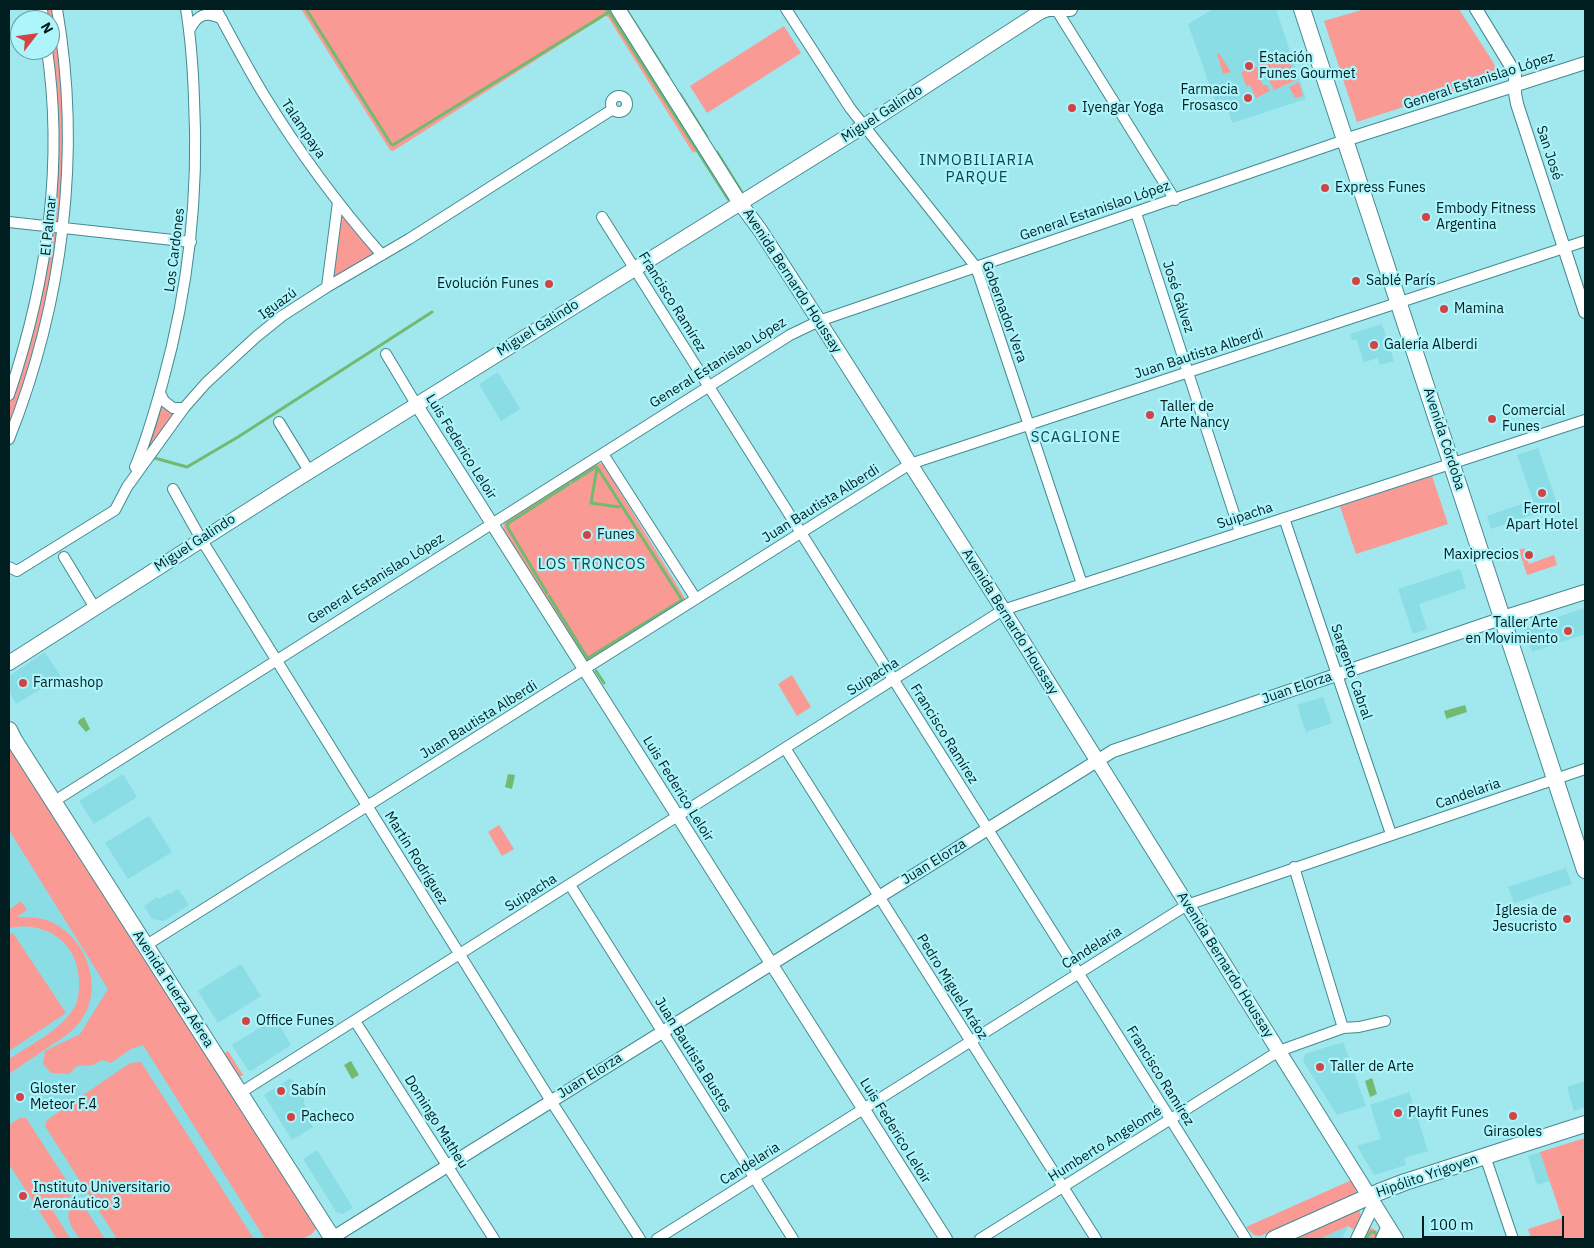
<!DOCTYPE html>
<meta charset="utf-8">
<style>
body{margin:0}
#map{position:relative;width:1594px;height:1248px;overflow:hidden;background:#a0e7ee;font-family:"IBM Plex Sans",sans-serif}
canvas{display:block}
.frame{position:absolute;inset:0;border:10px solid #001d20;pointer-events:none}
.north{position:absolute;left:10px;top:10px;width:50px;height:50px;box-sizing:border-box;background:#adf5fb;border:1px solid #689fa3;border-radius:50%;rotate:60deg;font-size:14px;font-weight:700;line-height:20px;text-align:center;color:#001d20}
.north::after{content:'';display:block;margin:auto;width:18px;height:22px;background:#d24346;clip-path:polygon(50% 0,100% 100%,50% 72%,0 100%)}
.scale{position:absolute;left:1422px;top:1216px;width:142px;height:22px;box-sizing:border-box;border:2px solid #001d20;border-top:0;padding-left:6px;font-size:15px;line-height:18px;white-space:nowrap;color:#001d20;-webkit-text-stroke:4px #adf5fb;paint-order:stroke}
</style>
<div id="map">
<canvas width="1594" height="1248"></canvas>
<div class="frame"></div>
<div class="north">N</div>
<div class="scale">100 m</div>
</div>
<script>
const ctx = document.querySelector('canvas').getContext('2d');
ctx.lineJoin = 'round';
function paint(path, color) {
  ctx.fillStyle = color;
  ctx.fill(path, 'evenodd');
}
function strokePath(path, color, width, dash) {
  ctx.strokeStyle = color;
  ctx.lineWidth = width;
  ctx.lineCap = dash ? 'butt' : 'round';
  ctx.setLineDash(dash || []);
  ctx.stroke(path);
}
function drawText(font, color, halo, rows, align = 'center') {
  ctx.font = font + ' "IBM Plex Sans",sans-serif';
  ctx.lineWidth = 4.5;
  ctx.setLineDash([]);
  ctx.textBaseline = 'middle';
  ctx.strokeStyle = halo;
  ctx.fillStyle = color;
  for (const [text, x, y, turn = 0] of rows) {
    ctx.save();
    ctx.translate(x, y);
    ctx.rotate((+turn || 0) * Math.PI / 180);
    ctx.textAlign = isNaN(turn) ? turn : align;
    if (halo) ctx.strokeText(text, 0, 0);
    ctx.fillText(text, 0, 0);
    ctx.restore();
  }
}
const built = new Path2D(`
 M1213 9H1276L1306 99 1232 123 1226 103 1217 106 1188 24Z
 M1382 324 1394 361 1380 365 1378 358 1364 362 1356 339 1352 340 1350 334Z
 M498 372 520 409 501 421 479 384Z
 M1538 448 1558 506 1491 529 1487 516 1533 500 1517 455Z
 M1460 569 1466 588 1419 604 1427 629 1413 634 1398 589Z
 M1585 608V634L1532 652 1524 628Z
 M45 652 61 677 16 704 9 691V676Z
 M1323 697 1332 723 1306 732 1297 705Z
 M123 774 137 797 94 824 79 801Z
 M149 816 172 852 128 879 105 843Z
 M9 818 272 1239H9Z
 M1566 868 1572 884 1514 903 1508 887Z
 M178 889 189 905 164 921 152 919 144 906 157 897 159 899 169 893 170 894Z
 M241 964 261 996 218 1023 198 991Z
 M275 1018 291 1045 251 1071 248 1070 232 1045Z
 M1343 1042 1366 1106 1337 1115 1303 1061 1305 1054Z
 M291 1078 305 1101 303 1102 313 1119 309 1121 313 1127 292 1140 264 1095Z
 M1585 1081V1107L1574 1111 1567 1087Z
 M1409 1092 1428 1151 1404 1158 1406 1165 1374 1175 1357 1146 1381 1139 1370 1105Z
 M317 1150 353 1208 343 1214 337 1213 303 1159Z
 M1540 1152 1550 1181 1537 1185 1528 1156Z
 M1348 1226 1342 1239H1319L1339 1230Z`);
const green = new Path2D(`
 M42 9H57L67 97 57 274 9 439V395L48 226 50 20H43Z
 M301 9H617L704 146 693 153 608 17 605 16 393 151 390 150Z
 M1365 9H1459L1493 62 1499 76 1357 122 1324 21Z
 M784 26 801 53 707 113 690 86Z
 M1219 53 1231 72 1223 74 1217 54Z
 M1287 54 1296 80 1274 90 1262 66 1257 62Z
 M1253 65 1259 68 1263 76 1262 78 1258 76 1257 80H1261L1263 85H1267L1270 91 1256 98 1250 85 1247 87 1241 73Z
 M1299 82 1303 96 1295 98 1289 87Z
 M338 202 382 255 327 287Z
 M160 393 164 401 184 408 144 462Z
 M597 463 603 464 686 600 587 662 503 532 504 522Z
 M1432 476 1448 524 1356 554 1340 506Z
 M1524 548 1529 564 1554 555 1557 565 1527 575 1519 550Z
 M792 675 811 707 797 716 778 684Z
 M9 743 317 1227 312 1234 302 1239H265L143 1045 131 1049 111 1063 102 1060 93 1065 77 1066 69 1074 51 1073 43 1064 45 1051 80 1034 108 989 9 830Z
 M499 825 514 849 502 856 488 832Z
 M21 901 27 910 17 917C31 917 45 917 57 925 89 944 104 991 80 1022 72 1032 61 1039 50 1046 37 1055 23 1064 9 1074V1059C31 1044 60 1031 74 1008 79 1000 79 990 79 982 79 943 46 920 9 928V910Z
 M13 933 66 1013 9 1051V935Z
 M228 1051 243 1075 238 1078 223 1054Z
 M141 1062 254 1239H117L45 1126 47 1120 130 1063Z
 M20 1118H26L72 1189C74 1200 58 1202 53 1211L70 1238 68 1239H57L9 1164V1125Z
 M1585 1138V1239H1531L1528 1229 1562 1218 1540 1152Z
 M1354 1179 1358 1188 1355 1194 1260 1236 1254 1235 1246 1227Z
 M76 1206H81L87 1211 105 1239H80C74 1231 66 1221 69 1211Z
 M1359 1209 1361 1216 1354 1230 1348 1226 1319 1239H1288Z
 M1369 1227 1377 1231 1380 1239H1361Z`);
const water = new Path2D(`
 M1465 705 1467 712 1446 719 1447 720 1444 711Z
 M84 717 90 729 86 732 78 723 79 720Z
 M508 774 515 775 512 789 505 787Z
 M351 1061 359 1075 352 1079 344 1065Z
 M1372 1078 1377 1094 1370 1097 1365 1081Z`);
const stream = new Path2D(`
 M306 9 391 144 393 145 609 12
 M607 9 728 199
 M626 9 668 75
 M680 94 707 137
 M717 152 743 194
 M151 457 187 467 238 437 432 312
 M597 468 591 503 619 507
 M572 482 596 467
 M547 593 508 528 507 524 569 484
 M549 596 588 659
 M588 658 682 600 597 467
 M596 671 604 683
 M1365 1239 1371 1232H1374L1376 1234 1377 1239`);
const minor = new Path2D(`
 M42 9 43 20
 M216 9C232 38 247 67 264 95 299 152 338 205 382 255
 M786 9 850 108 976 267 1082 584
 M1056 9 1175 200
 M189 31C197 14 206 11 222 19
 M611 104a8 8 0 1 1 16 0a8 8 0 1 1-16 0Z
 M1136 213 1240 532
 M602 217 1246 1239
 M9 222 191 242
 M327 287 338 202
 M386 354 416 404
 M160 393 164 401 173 408H184
 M9 395C46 285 64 166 47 50
 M279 422 309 471
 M9 439C63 303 82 154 57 9
 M603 454 696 599
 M135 467C147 439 155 410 163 381 189 287 199 196 194 99 193 69 191 39 186 9
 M173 489 201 539 551 1101 640 1239
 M1284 518 1391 834
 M64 557 95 608
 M9 567 17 571 115 510 127 487 184 408 206 383 256 337 282 316 327 287 409 239 613 109
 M785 748 1096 1239
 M53 802 790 335 819 321 1345 140
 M1294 867 1343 1028
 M570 885 793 1239
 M145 946 910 464 1585 241
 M355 1021 494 1239
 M240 1093 1003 610 1585 420
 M1485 1156 1513 1239
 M657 1239 1187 905 1585 769
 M980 1239 1279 1051 1343 1028 1359 1027 1385 1021`);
const tertiary = new Path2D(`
 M1476 9 1515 73V93L1517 104 1585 312
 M1345 140 1585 63
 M416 404 946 1239
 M332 1238 1113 751 1503 618
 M1357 1239 1374 1204
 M1382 1239 1388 1226`);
const secondary = new Path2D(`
 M618 9 740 203 760 230 819 321 997 600 1396 1239
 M1503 618 1585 592
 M9 663 291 483 864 126 1040 12 1048 9H1070`);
const primary = new Path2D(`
 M1302 9 1585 870
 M9 730 14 740 333 1239
 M1274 1239 1379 1192 1405 1182 1585 1124`);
const markers = [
 [1249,66,5,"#d24346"],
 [1248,98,5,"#d24346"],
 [1072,108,5,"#d24346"],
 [1325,188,5,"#d24346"],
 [1426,217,5,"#d24346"],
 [1356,281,5,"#d24346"],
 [549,284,5,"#d24346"],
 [1444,309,5,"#d24346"],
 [1374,345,5,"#d24346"],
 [1150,415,5,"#d24346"],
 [1492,419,5,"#d24346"],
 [1542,493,5,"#d24346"],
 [587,535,5,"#d24346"],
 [1529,555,5,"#d24346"],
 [1568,631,5,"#d24346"],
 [23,683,5,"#d24346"],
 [1567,919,5,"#d24346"],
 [246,1021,5,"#d24346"],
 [1320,1067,5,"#d24346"],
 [281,1091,5,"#d24346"],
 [20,1097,5,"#d24346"],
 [1398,1113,5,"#d24346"],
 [1513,1116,5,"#d24346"],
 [291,1117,5,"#d24346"],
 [23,1196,5,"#d24346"]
];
const poiNames = [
 ["Estación",1259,58],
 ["Funes Gourmet",1259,74],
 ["Farmacia",1238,90,"right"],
 ["Frosasco",1238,106,"right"],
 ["Iyengar Yoga",1082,108],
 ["Express Funes",1335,188],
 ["Embody Fitness",1436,209],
 ["Argentina",1436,225],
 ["Sablé París",1366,281],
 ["Evolución Funes",539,284,"right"],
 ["Mamina",1454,309],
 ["Galería Alberdi",1384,345],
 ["Taller de",1160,407],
 ["Arte Nancy",1160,423],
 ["Comercial",1502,411],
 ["Funes",1502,427],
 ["Ferrol",1542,509,"center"],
 ["Apart Hotel",1542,525,"center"],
 ["Funes",597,535],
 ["Maxiprecios",1519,555,"right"],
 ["Taller Arte",1558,623,"right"],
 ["en Movimiento",1558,639,"right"],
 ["Farmashop",33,683],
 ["Iglesia de",1557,911,"right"],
 ["Jesucristo",1557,927,"right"],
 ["Office Funes",256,1021],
 ["Taller de Arte",1330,1067],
 ["Gloster",30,1089],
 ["Meteor F.4",30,1105],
 ["Sabín",291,1091],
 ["Playfit Funes",1408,1113],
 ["Pacheco",301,1117],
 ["Girasoles",1513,1132,"center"],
 ["Instituto Universitario",33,1188],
 ["Aeronáutico 3",33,1204]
];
const streetNames = [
 ["General Estanislao López",1479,81,-18],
 ["Miguel Galindo",882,114,-33],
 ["Talampaya",303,129,56],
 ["San José",1549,153,72],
 ["General Estanislao López",1095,211,-19],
 ["El Palmar",49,226,-84],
 ["Los Cardones",175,250,-83],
 ["Avenida Bernardo Houssay",792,281,57],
 ["José Gálvez",1178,297,72],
 ["Francisco Ramírez",672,302,58],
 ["Iguazú",278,304,-36],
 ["Gobernador Vera",1004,312,70],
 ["Miguel Galindo",538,328,-32],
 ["Juan Bautista Alberdi",1199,354,-18],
 ["General Estanislao López",718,363,-32],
 ["Avenida Córdoba",1444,439,72],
 ["Luis Federico Leloir",461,447,58],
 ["Juan Bautista Alberdi",821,504,-32],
 ["Suipacha",1245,516,-18],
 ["Miguel Galindo",195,543,-33],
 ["General Estanislao López",376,579,-32],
 ["Avenida Bernardo Houssay",1010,622,58],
 ["Sargento Cabral",1351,672,71],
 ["Suipacha",873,677,-32],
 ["Juan Elorza",1297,688,-19],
 ["Juan Bautista Alberdi",479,720,-32],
 ["Francisco Ramírez",944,734,58],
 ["Luis Federico Leloir",678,789,58],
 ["Candelaria",1468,794,-19],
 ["Martín Rodríguez",416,858,58],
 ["Juan Elorza",934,862,-32],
 ["Suipacha",531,893,-32],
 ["Candelaria",1092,948,-32],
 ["Avenida Bernardo Houssay",1225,965,58],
 ["Pedro Miguel Aráoz",952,987,58],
 ["Avenida Fuerza Aérea",173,989,57],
 ["Juan Bautista Bustos",693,1055,58],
 ["Juan Elorza",590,1076,-32],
 ["Francisco Ramírez",1160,1076,58],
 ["Domingo Matheu",436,1122,58],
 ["Luis Federico Leloir",895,1131,58],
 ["Humberto Angelomé",1105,1144,-32],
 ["Candelaria",750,1164,-32],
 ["Hipólito Yrigoyen",1427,1176,-19]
];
const neighbourhoodNames = [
 ["INMOBILIARIA",977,161],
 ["PARQUE",977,178],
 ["SCAGLIONE",1076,438],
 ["LOS TRONCOS",592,565]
];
paint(built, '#8adde5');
paint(green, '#f99a95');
paint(water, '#72ba70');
strokePath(stream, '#72ba70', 3);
strokePath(minor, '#448a91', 12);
strokePath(tertiary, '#448a91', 14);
strokePath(secondary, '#448a91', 16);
strokePath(primary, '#448a91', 18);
strokePath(minor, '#fff', 10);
strokePath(tertiary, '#fff', 12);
strokePath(secondary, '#fff', 14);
strokePath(primary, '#fff', 16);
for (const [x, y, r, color] of markers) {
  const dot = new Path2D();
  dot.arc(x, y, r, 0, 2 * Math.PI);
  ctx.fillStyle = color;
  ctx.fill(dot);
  strokePath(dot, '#adf5fb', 2);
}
drawText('14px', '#001d20', '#adf5fb', poiNames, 'left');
drawText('14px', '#001d20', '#adf5fb', streetNames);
ctx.letterSpacing = '1px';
drawText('15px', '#0d474c', '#adf5fb', neighbourhoodNames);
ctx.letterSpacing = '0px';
</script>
